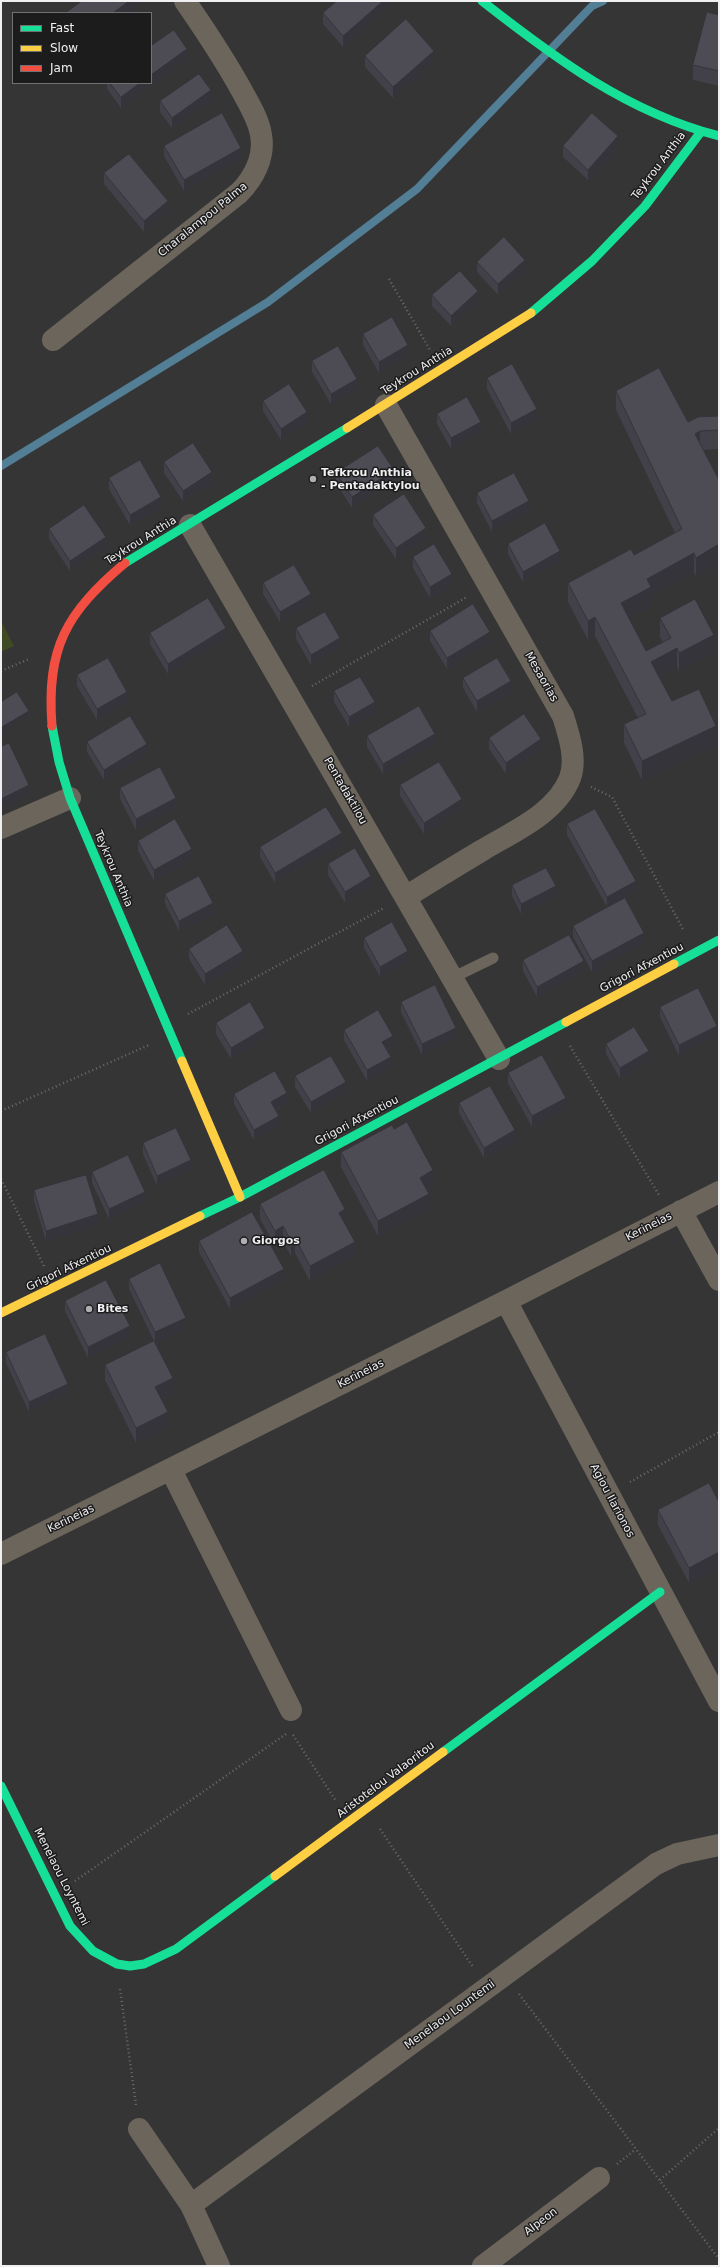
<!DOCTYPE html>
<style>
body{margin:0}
#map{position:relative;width:720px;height:2267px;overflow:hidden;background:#353536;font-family:"DejaVu Sans",sans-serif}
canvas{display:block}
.frame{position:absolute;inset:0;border:2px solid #f0eff1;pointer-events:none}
.legend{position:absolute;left:12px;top:12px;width:140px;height:72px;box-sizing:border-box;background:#1c1c1d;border:1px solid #717072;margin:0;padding:5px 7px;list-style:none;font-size:12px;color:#f0eff1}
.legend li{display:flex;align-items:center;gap:8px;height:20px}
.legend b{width:20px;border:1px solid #717072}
</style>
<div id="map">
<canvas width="720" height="2267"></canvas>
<div class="frame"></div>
<ul class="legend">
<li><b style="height:5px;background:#16e098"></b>Fast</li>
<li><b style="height:5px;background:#ffcf43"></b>Slow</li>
<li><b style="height:5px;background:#f24e42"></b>Jam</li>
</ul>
</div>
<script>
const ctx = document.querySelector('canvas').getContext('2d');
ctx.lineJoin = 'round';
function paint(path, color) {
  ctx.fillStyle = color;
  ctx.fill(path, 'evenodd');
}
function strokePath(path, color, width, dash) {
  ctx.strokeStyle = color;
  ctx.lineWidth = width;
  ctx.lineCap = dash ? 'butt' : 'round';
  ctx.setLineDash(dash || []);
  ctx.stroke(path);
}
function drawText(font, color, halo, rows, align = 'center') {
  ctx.font = font + ' "DejaVu Sans",sans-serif';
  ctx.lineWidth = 3;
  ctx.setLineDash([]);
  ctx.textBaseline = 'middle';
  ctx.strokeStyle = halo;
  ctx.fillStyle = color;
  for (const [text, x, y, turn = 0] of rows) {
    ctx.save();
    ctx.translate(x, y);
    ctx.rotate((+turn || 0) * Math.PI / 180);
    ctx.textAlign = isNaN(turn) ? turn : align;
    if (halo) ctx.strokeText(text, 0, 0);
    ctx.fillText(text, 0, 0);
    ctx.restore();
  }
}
const green = new Path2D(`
 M1 621 14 646 1 652Z`);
const stream = new Path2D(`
 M1 466 268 302 417 189 592 6 603 1`);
const path = new Path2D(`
 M389 279 430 350
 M1 671 29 659
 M312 686 467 597
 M591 787 612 797 684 931
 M188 1014 384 908
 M570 1046 659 1195
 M1 1111 149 1045
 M1 1179 44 1266
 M630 1482 719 1432
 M293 1735 336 1801
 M380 1829 473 1967
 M75 1881 286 1734
 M120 1989 136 2105
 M519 1994 719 2259
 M617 2164 636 2149
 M660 2180 719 2128`);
const lane = new Path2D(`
 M452 978 493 958`);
const street = new Path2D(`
 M53 340 239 193C254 178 265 157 261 135 259 120 249 104 242 91 225 60 205 30 185 1
 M386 405 563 716C569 735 577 759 570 778 556 814 512 832 481 851 456 866 431 881 406 897
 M190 525 499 1059
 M1 828 70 798
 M681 1211 719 1280
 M506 1301 719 1701
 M171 1470 291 1710
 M1 1554 506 1301 719 1192
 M139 2129 191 2205
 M219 2266 191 2205 656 1864 677 1854 719 1845
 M483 2266 599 2178`);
const fast = new Path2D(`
 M482 1C556 59 627 112 719 136
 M531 313 592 261 645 206 700 133
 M125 563 347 428
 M52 726 59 762 70 798 182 1061
 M674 964 719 940
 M200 1216 240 1197 566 1022
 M443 1752 660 1592
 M1 1786 70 1926 93 1951 117 1964 130 1966 144 1964 176 1949 275 1876`);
const slow = new Path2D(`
 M347 428 531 313
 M566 1022 674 964
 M182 1061 240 1197
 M1 1313 200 1216
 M275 1876 443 1752`);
const jam = new Path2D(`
 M52 726C46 648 66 613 125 563`);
const wall = new Path2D(`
 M337 1H395L343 47 323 24V13Z
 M719 15V86L693 80V65Z
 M365 56 434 61 393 98 365 67Z
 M187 59 121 108 107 89V83H151Z
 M160 101H211L172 128 160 112Z
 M164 146 241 158 184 191 164 156Z
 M563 146 618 147 588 180 563 157Z
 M104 173 168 212 144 232 104 184Z
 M718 236H719V261L718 251Z
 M477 262 525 271 498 295 477 272Z
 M432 295 478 302 451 326 432 306Z
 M363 334 408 356 379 373 363 345Z
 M312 361 357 389 331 404 312 372Z
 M487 378 537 419 511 434 487 389Z
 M616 391 688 422 719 416V449L703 450 696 577 694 572 651 596V606L628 618 646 651 663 642 660 637V618L714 654 679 672 677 667 659 677 672 701 716 745 642 780 624 743V724L638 718 595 636 588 640 568 602V583L634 555 675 533 616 410Z
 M263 401 307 423 281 440 263 411Z
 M437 414 481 432 451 449 437 424Z
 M164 462 212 483 183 501 164 473Z
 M336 473 394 481 352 508 336 483Z
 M109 478 161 508 130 525 109 489Z
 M477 493 529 511 492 532 477 503Z
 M373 515 426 538 396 559 373 525Z
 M49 529 106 547 70 571 49 539Z
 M508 544 560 562 523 582 508 554Z
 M413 557 452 585 430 598 413 568Z
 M263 583 311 604 280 622 263 594Z
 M296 628 340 648 311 665 296 639Z
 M430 631 490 642 447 669 430 641Z
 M150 633 226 638 168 674 150 644Z
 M77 675 127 702 97 720 77 686Z
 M463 678 511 692 477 712 463 688Z
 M334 691 375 713 349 727 334 702Z
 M367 736 435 744 383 774 367 747Z
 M489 738 541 749 506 774 489 749Z
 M87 742 147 754 104 780 87 752Z
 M400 785 462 810 424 834 400 796Z
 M120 788 176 809 136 830 120 799Z
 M567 824 636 891 607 907 567 835Z
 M138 841 192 859 154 881 138 851Z
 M342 843 275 883 260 857V847Z
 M328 864 371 886 345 903 328 875Z
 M512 885 556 897 521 914 512 896Z
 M165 894 213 914 179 931 165 904Z
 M573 926 644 944 592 972 573 937Z
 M364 938 408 962 380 977 364 948Z
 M189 949 243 962 205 985 189 959Z
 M523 960 584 971 537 997 523 971Z
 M401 1002 456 1039 422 1055 401 1012Z
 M660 1007 717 1036 679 1056 660 1017Z
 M216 1023 265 1038 231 1059 216 1034Z
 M344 1030 393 1046 387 1050 391 1067 367 1081 344 1040Z
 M606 1044 649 1062 620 1079 606 1054Z
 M508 1073 566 1108 532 1127 508 1083Z
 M295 1076 346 1093 311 1113 295 1087Z
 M234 1094 287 1103 276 1110 279 1126 254 1140 234 1104Z
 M459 1103 515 1141 484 1158 459 1113Z
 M394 1129 433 1185 427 1189 429 1209 378 1236 341 1167V1152Z
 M143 1143 191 1170 157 1186 143 1154Z
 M92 1172 145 1202 109 1219 92 1183Z
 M34 1190 98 1225 46 1241 34 1201Z
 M260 1204 345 1224 355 1257 310 1281 295 1253 291 1256 283 1242 275 1246 260 1219Z
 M199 1241 284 1280 230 1309 199 1252Z
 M129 1279 186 1328 155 1343 173 1393 161 1399 168 1427 136 1443 105 1380V1365L154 1341 129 1289Z
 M65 1301 130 1337 88 1358 65 1311Z
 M6 1352 68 1394 29 1412 6 1363Z
 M719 1502V1567L689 1583 658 1525V1510Z`);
const shadedWall = new Path2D(`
 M129 1H143L127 13H113Z
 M383 1H395L343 47V36Z
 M187 49V59L121 108V97L140 83H151V75Z
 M434 51V61L393 98V87Z
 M211 90V101L172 128V118Z
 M618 136V147L588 180V170Z
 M241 148V158L184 191V180Z
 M168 201V212L144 232V221Z
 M525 260V271L498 295V284Z
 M478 291V302L451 326V316Z
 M408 345V356L379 373V362Z
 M357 379V389L331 404V394Z
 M537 409V419L511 434V423Z
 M307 412V423L281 440V429Z
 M481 422V432L451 449V438Z
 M700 431V450L695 434Z
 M394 470V481L352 508V497Z
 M212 472V483L183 501V491Z
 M161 497V508L130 525V515Z
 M529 501V511L492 532V521Z
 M426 528V538L396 559V548Z
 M106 537V547L70 571V561Z
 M719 544V563L696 577V558Z
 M560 551V562L523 582V572Z
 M694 553V572L651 596V606L621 622V603L647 579Z
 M452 574V585L430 598V587Z
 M311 594V604L280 622V612Z
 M595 617V636L588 640V621Z
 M226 628V638L168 674V664Z
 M490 632V642L447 669V658Z
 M714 635V654L679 672V653Z
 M340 638V648L311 665V655Z
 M677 648V667L651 681V662Z
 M511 681V692L477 712V701Z
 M127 692V702L97 720V709Z
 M375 702V713L349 727V717Z
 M29 711V716L2 732V727Z
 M716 726V745L642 780V761Z
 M435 734V744L383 774V764Z
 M541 739V749L506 774V763Z
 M147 744V754L104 780V770Z
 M29 785V795L1 809V799Z
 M176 798V809L136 830V819Z
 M462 799V810L424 834V823Z
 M342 833V843L275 883V873Z
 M192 849V859L154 881V870Z
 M371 876V886L345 903V892Z
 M636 881V891L607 907V897Z
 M556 886V897L521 914V904Z
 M213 903V914L179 931V921Z
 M644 933V944L592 972V961Z
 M243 951V962L205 985V974Z
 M408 951V962L380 977V967Z
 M584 961V971L537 997V987Z
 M717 1026V1036L679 1056V1045Z
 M265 1028V1038L231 1059V1048Z
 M456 1028V1039L422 1055V1044Z
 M393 1036V1046L382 1052V1042Z
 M649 1051V1062L620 1079V1068Z
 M391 1057V1067L367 1081V1070Z
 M346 1082V1093L311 1113V1102Z
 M287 1093V1103L271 1112V1102Z
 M566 1098V1108L532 1127V1116Z
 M279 1116V1126L254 1140V1130Z
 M515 1130V1141L484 1158V1148Z
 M191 1160V1170L157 1186V1176Z
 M433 1170V1185L420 1193V1178Z
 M145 1192V1202L109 1219V1209Z
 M429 1194V1209L378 1236V1221Z
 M345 1209V1224L339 1213Z
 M98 1214V1225L46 1241V1231Z
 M283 1226V1242L275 1246V1231Z
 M295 1238V1253L291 1256V1241Z
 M355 1242V1257L310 1281V1266Z
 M1 1252H2V1262H1Z
 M284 1269V1280L230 1309V1298Z
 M186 1318V1328L155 1343V1332Z
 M130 1326V1337L88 1358V1347Z
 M173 1378V1393L155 1402V1387Z
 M68 1384V1394L29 1412V1402Z
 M2 1400V1415L1 1416V1401Z
 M168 1412V1427L136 1443V1428Z
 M719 1552V1567L689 1583V1568Z`);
const building = new Path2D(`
 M82 1H129L113 13H68L67 12Z
 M337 1H383L343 36 323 13Z
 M707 12 719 15V71L693 65Z
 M406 19 434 51 393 87 365 56Z
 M174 30 187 49 151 75V46Z
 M199 74 211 90 172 118 160 101Z
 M110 83H140L121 97Z
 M222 113 241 148 184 180 164 146Z
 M592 113 618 136 588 170 563 146Z
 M129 154 168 201 144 221 104 173Z
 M504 237 525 260 498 284 477 262Z
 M460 271 478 291 451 316 432 295Z
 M392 317 408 345 379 362 363 334Z
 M338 346 357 379 331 394 312 361Z
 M512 364 537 409 511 423 487 378Z
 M659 368 688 422 698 417 719 416V430L700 431 695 434 719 480V544L696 558 694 553 647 579 651 587 621 603 646 651 671 638 660 618 695 599 714 635 679 653 677 648 651 662 672 701 699 689 716 726 642 761 624 724 646 714 595 617 588 621 568 583 631 549 634 555 682 529 616 391Z
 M289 384 307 412 281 429 263 401Z
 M467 397 481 422 451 438 437 414Z
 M193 443 212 472 183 491 164 462Z
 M378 446 394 470 352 497 336 473Z
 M140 460 161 497 130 515 109 478Z
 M514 473 529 501 492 521 477 493Z
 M404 494 426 528 396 548 373 515Z
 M84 505 106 537 70 561 49 529Z
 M545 523 560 551 523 572 508 544Z
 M434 544 452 574 430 587 413 557Z
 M294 565 311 594 280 612 263 583Z
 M208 598 226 628 168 664 150 633Z
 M473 604 490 632 447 658 430 631Z
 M325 612 340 638 311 655 296 628Z
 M108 658 127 692 97 709 77 675Z
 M497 658 511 681 477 701 463 678Z
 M360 677 375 702 349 717 334 691Z
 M17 692 29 711 2 727 1 726V702Z
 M419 706 435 734 383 764 367 736Z
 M524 714 541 739 506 763 489 738Z
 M130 716 147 744 104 770 87 742Z
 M9 743 29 785 1 799V747Z
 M439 762 462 799 424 823 400 785Z
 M160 767 176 798 136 819 120 788Z
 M326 807 342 833 275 873 260 847Z
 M595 809 636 881 607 897 567 824Z
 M175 819 192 849 154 870 138 841Z
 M355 848 371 876 345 892 328 864Z
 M546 868 556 886 521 904 512 885Z
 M199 876 213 903 179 921 165 894Z
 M625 898 644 933 592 961 573 926Z
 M392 922 408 951 380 967 364 938Z
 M227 925 243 951 205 974 189 949Z
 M569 935 584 961 537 987 523 960Z
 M435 985 456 1028 422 1044 401 1002Z
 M698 988 717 1026 679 1045 660 1007Z
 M250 1002 265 1028 231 1048 216 1023Z
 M378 1010 393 1036 382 1042 391 1057 367 1070 344 1030Z
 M634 1027 649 1051 620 1068 606 1044Z
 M542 1055 566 1098 532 1116 508 1073Z
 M331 1056 346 1082 311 1102 295 1076Z
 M275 1071 287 1093 271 1102 279 1116 254 1130 234 1094Z
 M490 1086 515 1130 484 1148 459 1103Z
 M407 1122 433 1170 420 1178 429 1194 378 1221 341 1152 392 1125 394 1129Z
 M176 1128 191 1160 157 1176 143 1143Z
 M128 1155 145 1192 109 1209 92 1172Z
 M324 1170 345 1209 339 1213 355 1242 310 1266 295 1238 291 1241 283 1226 275 1231 260 1204Z
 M86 1175 98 1214 46 1231 34 1190Z
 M252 1212 284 1269 230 1298 199 1241Z
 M160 1263 186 1318 155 1332 129 1279Z
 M106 1280 130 1326 88 1347 65 1301Z
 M45 1334 68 1384 29 1402 6 1352Z
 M154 1341 173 1378 155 1387 168 1412 136 1428 105 1365Z
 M709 1483 719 1502V1552L689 1568 658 1510Z`);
const markers = [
 [313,479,4,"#afaeb0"],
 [244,1241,4,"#afaeb0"],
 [89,1309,4,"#afaeb0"]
];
const streetNames = [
 ["Teykrou Anthia",659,166,-53],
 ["Charalampou Palma",203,220,-39],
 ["Teykrou Anthia",417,371,-32],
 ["Teykrou Anthia",141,541,-32],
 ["Mesaorias",541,677,60],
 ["Pentadaktilou",345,791,60],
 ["Teykrou Anthia",113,869,67],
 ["Grigori Afxentiou",642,968,-28],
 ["Grigori Afxentiou",357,1121,-28],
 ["Kerineias",649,1227,-27],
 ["Grigori Afxentiou",69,1268,-26],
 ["Kerineias",361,1374,-27],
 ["Agiou Ilarionos",612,1501,62],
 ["Kerineias",71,1519,-26],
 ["Aristotelou Valaoritou",386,1780,-37],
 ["Menelaou Loyntemi",61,1877,63],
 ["Menelaou Lountemi",450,2015,-36],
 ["Alpeon",541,2222,-37]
];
const poiNames = [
 ["Tefkrou Anthia",321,473],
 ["- Pentadaktylou",321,486],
 ["Giorgos",252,1241],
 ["Bites",97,1309]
];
paint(green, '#3f4a25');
strokePath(stream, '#527e96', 8);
strokePath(path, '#6e6964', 2.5, [1, 3]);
strokePath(lane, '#6c655b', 11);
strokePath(street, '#6c655b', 22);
strokePath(fast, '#16e098', 9);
strokePath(slow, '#ffcf43', 9);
strokePath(jam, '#f24e42', 9);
paint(wall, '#424048');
paint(shadedWall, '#36343b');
paint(building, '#4d4b54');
strokePath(building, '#36343b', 1);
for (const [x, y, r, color] of markers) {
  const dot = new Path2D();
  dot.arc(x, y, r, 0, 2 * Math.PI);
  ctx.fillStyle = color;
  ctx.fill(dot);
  strokePath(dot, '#1c1c1d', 1.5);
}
drawText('11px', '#f0eff1', '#1c1c1d', streetNames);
drawText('bold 11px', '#f0eff1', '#1c1c1d', poiNames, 'left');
</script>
